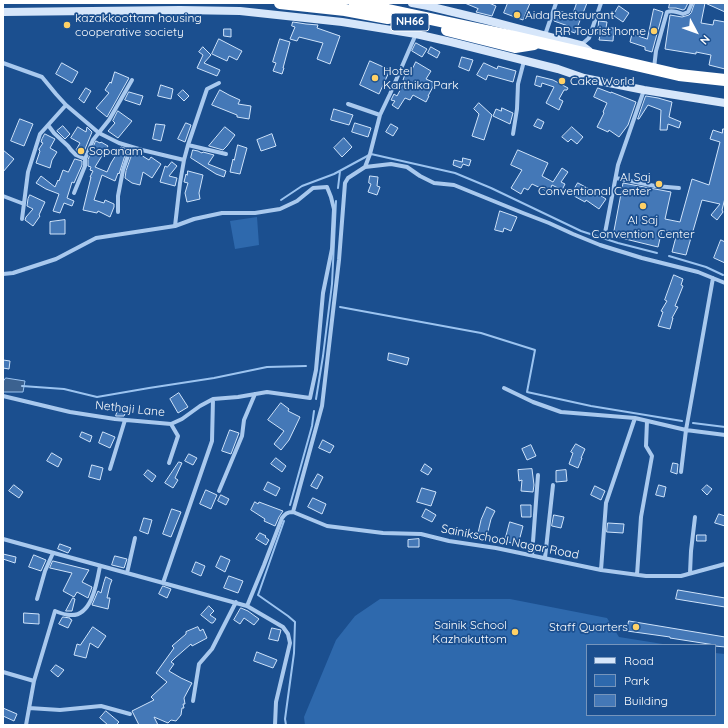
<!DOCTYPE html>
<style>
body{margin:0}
#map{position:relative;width:728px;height:728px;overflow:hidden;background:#1b4f8f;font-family:Quicksand,sans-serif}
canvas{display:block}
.frame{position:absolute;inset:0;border:4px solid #fff;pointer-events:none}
.legend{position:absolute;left:586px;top:644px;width:130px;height:72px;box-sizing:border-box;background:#1b4f8f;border:1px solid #7695bc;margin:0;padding:5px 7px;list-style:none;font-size:12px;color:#fff}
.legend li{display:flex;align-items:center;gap:8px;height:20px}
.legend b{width:20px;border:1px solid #7695bc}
.north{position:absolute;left:676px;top:12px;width:40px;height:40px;-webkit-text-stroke:3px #1b4f8f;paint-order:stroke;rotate:131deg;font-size:11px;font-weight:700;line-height:16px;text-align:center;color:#fff}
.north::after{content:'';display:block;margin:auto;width:14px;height:18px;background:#fff;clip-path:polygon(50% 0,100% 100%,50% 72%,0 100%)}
</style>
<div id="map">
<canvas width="728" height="728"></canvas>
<div class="frame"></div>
<ul class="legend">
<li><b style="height:5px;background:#d6e6fa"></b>Road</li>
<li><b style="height:11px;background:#2e69ad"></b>Park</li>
<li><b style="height:11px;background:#4478b7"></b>Building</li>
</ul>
<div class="north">N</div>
</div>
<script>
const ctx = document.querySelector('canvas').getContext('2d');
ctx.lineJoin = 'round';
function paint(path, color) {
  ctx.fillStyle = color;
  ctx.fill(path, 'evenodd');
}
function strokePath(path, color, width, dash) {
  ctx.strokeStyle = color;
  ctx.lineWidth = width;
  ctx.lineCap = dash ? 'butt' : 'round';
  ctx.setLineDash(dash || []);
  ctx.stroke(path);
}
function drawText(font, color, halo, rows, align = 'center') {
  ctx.font = font + ' Quicksand,sans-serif';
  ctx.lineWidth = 3.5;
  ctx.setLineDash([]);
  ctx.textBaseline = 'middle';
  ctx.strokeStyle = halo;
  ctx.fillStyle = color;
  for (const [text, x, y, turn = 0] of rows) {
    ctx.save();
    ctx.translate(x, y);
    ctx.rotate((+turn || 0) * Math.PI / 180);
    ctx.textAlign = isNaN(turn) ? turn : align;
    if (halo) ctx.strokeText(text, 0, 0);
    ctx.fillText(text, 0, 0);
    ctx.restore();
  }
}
const green = new Path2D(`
 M257 217 259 245 235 249 230 221Z
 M380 599H510L607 618 619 637 669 645H587V715H715V653L725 654V725H305L304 717 336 640 355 616Z`);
const water = new Path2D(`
 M6 378 25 381 23 392H3V382Z`);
const stream = new Path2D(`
 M338 188 340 171
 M281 200 302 186 334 174 371 154 455 173 491 188 581 231 618 243 657 253
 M669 256 706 267 723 275
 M340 307 481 333 535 350 527 392 591 406 682 421
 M22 386 64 389 97 397 149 388 214 378 267 367 306 366
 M316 399 323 356 332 284 336 201
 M693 423 725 427
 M290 505 312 426 314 411
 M284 521 258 595 288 616 295 622 294 653 285 719 286 725`);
const building = new Path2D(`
 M465 3H489L496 6 492 16 476 12 478 9Z
 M508 3H530L523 20 504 13Z
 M577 3H587L575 33 566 30 568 26 554 21 557 10 572 15Z
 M670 3H688L685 9 683 10 676 8H669Z
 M695 3H725V12L705 3 701 23 713 25 714 20 725 22V69L709 65 711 55 696 52V54L665 49 670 15 682 17 689 15 691 13Z
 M619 6 629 13 623 22 614 16V14Z
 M654 9 663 12 652 52 645 50V47L630 42 632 34 647 39Z
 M599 21 607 22 606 28H614L613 41 599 40 600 35 598 34Z
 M293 22 306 24 318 25 317 28 340 36 330 64 317 59 323 43 299 37 297 41 290 39 295 27 292 26Z
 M224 29H231V37L224 36Z
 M219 39 242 51 237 60 229 56 227 61 212 54Z
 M280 39 290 42 283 68H284L282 74 273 71 276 63 273 62Z
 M416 43 427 49 422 57 412 51Z
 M203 47 211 55 204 63 220 70 217 76 197 68 203 55 199 52Z
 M431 47 440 52 437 58 428 53Z
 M462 57 473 60 469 71 459 67Z
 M370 61 390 70 379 94 360 85Z
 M416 62 431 71 426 79 435 83 428 96H429L426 102 413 95 410 100 405 98 398 109 392 105 395 101 391 100 394 94 397 96 405 81 403 80 407 69 411 71Z
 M62 63 78 72 72 83 56 74Z
 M484 63 497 69 498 66 516 71 513 82 488 75 486 80 477 75Z
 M115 72 129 78 107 117 96 108 109 93 105 90 110 82 111 83Z
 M537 76 553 80 568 88 567 90H564L559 99 563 101 559 110 546 103 554 87 542 83 541 87 535 85Z
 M161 85 173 89 171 99 158 96Z
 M86 88 91 91 84 103 79 99Z
 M598 88 611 93V92L636 102 628 125 619 137 609 130 608 132 597 127 604 113 603 112 607 103 594 97Z
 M183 90 189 96 184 101 178 95Z
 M220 90 229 95 240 100 238 104 251 106 249 119 237 117V115L212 105Z
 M129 92 143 96 140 105 125 100Z
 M646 96 658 98 672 102 669 117 681 122 679 128 668 124 667 130H660L661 110 648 105 639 119H638Z
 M479 103 492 115 484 140 472 136 479 114 474 109Z
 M502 108 513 113 510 124 493 116 496 109 501 111Z
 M334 109 353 115 349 125 331 120Z
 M118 111 132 121 118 138 108 131 115 123 113 121Z
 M20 119 33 124 24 146 11 141Z
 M538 119 544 122 541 129 534 126Z
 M186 123 191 125 185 142 178 139Z
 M355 123 371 128 368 137 352 132Z
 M156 124 165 125 161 141 153 139Z
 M391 124 398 128 393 136 386 132Z
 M63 126 70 134 65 139 57 131Z
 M78 127 86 132 87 127 92 132 83 154 76 150 80 143 71 138Z
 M225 127 235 135 227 146 223 150 209 146Z
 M572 127 583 137 577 144 571 139 568 142 562 137Z
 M723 129H725V198L722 210 723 212 717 220 711 215 720 204 702 200 686 255 672 252 677 233 662 230 658 247 613 236 623 183 671 192 665 219 680 222 692 179 709 185 720 142 710 139 713 130 722 133Z
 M45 134 55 139 50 148 57 152 52 160 50 168 36 163 40 151 39 150V149L43 143 41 142 42 139Z
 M272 134 276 146 261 151 257 140Z
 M344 138 352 147 342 157 334 148Z
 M96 141 100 143 101 142 108 146 95 167 107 172 111 163 121 147 127 149 119 174 118 173 115 181 102 175 94 200 104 203 105 200 114 204V207L110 217 98 211 97 213 83 210 91 177H90L93 171 90 170 91 167 88 166V160Z
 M238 145 247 148 244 159 240 174 230 172 233 159 234 160Z
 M3 150 14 159 3 172Z
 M193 150 198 151 202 153 203 152 214 155 208 164 226 171 224 177 216 174 191 158Z
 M518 150 548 163 542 176 553 182 562 168 568 172 561 182 565 184 562 190 552 185 549 192 532 184 528 190 524 188 521 194 511 188 522 170 511 165Z
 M133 152 134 153 136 152 149 160 151 157 161 164 152 178 143 172 140 185 132 183 125 178 126 171Z
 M463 158 471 160 469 166 463 164 461 168 453 165 454 160 462 162Z
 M75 159 82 161V165L74 183 72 182 67 198 74 201 72 206 64 203 60 213 53 211 59 194 46 189 36 183 41 176 55 187 58 180 59 181 63 170 68 172Z
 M172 162 177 166 169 176 177 178 175 186 160 182 165 166 167 167Z
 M188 171 203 175 199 193 200 199 187 202 185 193 188 183 184 182 186 174 187 175Z
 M370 176 378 177 377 186 380 187 377 195 368 192 371 184 369 183Z
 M578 183 595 192 606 199 599 209 586 200 585 202 574 196 577 189 575 188Z
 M30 195 45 202 39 215 40 216 33 226 25 220 26 217 33 209 27 206 28 199Z
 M500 211 517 217 511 231 504 228 503 232 495 230Z
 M65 220V234H50V222Z
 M721 240 725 242V263L714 258Z
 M674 275 683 279 681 285 683 286 675 306 678 307 672 318H673L670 329 658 326 663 312 661 311 667 301 665 300Z
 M389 353 409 358 407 365 388 360Z
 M3 360 10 361 9 369 3 368Z
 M179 393 188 407 178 413 170 399Z
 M281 403 289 409 288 411 300 417 289 440 281 450 274 444 284 431 268 420Z
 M119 407 127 409 124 416H116Z
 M230 430 239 433 231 454 222 451Z
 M82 432 92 436 90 442 80 437Z
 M103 432 115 437 110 448 99 443Z
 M323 440 334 446 330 453 319 448Z
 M576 444 585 449 581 458H582L578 468 569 464 573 453 571 452Z
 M531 445 536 456 527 460 522 449Z
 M52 453 62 459 58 467 47 461Z
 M189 454 197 458 193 465 185 461Z
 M276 458 286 466 282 472 271 464Z
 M179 462 182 463 175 478 178 480 173 488 165 483Z
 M673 463 678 464 677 474 671 472Z
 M425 464 432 469 428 475 421 471Z
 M92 465 103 468 100 480 89 477Z
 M532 469 534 485 533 492 521 491 522 480 519 481 518 470Z
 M148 470 156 476 152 482 144 475Z
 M566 470 567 481 556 482V471Z
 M318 474 323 477 317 489 311 486Z
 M268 482 280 488 276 496 264 490Z
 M14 485 23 492 19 498 9 491Z
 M659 485 666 487 664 497 656 495Z
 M707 485 712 489 707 495 702 490Z
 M595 486 605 491 601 500 591 495Z
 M422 488 436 492 431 506 417 502Z
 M206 490 217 495 211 509 200 504Z
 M221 495 229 499 226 505 218 501Z
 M313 498 326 504 322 514 308 507Z
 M255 502 258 504 259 502 283 511 279 517 275 526 264 521 265 519 251 510Z
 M521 505H531V517H522Z
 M487 507 495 511 491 519 487 535 478 533 481 520Z
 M172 509 181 512 171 537 163 534Z
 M426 509 436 515 432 522 422 517Z
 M719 514 725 516V526L715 523Z
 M554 515 564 517 561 528 552 526Z
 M144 518 152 520 148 534 140 531Z
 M510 522 523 526 518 545 505 541Z
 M608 523 624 524 623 533 607 532Z
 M260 533 266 536 265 537 269 540 266 545 256 539Z
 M697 535H706V541H697Z
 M419 539V547H408V540Z
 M60 544 71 548 68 553 58 549Z
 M3 554 16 557 15 563 3 559Z
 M34 555 46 560 41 571 29 567Z
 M115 556 127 559 124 568 112 565Z
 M221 556 230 560 225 572 216 567Z
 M53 561 89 570 82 582 92 587 88 598 77 592 74 597 63 591 72 573 50 568Z
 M196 562 205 566 201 576 192 572Z
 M229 576 243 581 238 593 224 588Z
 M106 577 112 580 110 585 107 598H110L108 609 92 605 98 591 101 593 104 582Z
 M163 586 171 589 167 598 159 594Z
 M678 590 725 598V607L676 599Z
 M73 598 75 599 72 611H66Z
 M209 606 214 611 210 615 216 619 213 623H211L201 615Z
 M241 608 248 611 259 619 254 625 244 618 240 624 234 620Z
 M24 613 39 614V624L24 623Z
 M63 617 70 618V619L72 620 68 628 59 624Z
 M629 621 725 637V647L715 646V645L670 638V637L627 631Z
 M93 627 106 636 98 648 90 643 86 658 74 655 77 644 80 645Z
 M198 627 200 631 203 629 207 638 192 646 191 644 175 658 171 662 174 664 169 671 181 678 192 683 184 698 185 704H183L184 708H182L181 715 176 721 171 720 168 723 154 717 158 725H139L132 711 154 700 151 697 167 682 156 673 174 648 172 646 186 634V632Z
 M272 628 281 630 278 641 269 639Z
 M257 652 277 660 273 668 254 661Z
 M56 665 64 670 58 677 51 671Z
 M3 708 17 714 14 721 3 716Z
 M106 711 119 722 116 725H108L100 718Z`);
const street = new Path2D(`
 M545 35 556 3
 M581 45 589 38 601 3
 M3 63 42 77 56 94 66 105 99 133 119 143 142 150 184 160 180 183 175 226
 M654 68 656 51 667 12C672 10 678 12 683 14L688 12 692 3
 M348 104 380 115
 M48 125 54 133 68 146 71 150 76 155 85 159
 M513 134 517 109 518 84 524 61
 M188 145 226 154
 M184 160 188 145 207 89 219 83
 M365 167 370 154 380 115 390 94 416 34
 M616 178 655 186 679 188
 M74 193 85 166V159L93 140 109 120 132 80
 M3 196 24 204
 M118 212V196L123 170 131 147
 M22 219 28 172 40 134 66 105
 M605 233 618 165 644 90
 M3 274 13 273 56 259 96 238 175 226 194 219 222 213H255L280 209 297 201 313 188 327 187 331 197 334 209 332 249 323 293 316 370 310 398 267 392 238 397 213 399 200 406 182 419 171 424 115 419 70 412 3 396
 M504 388 533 402 561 412 635 418 686 430 725 435
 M169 463 178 436 171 424
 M110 469 125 420
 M681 472 686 430 713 278
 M219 491 242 436 244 420 255 394
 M293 512 322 406 339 260 345 183 348 178 365 167 391 164 407 167 420 176 434 183 454 185 523 213 549 223 573 234 600 245 642 258 698 272 725 283
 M3 539 247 606
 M532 555 538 475
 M545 558 553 485
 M601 570 606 503 635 418
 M127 573 135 538
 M690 573 691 551 695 517
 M637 575 641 517 652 456 646 446 647 421
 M163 583 212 441 213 399
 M37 599 45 571 53 553
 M3 672 34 681 26 725
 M34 681 55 611C60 613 65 615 70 615 92 617 97 582 100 566
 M193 701 199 664 212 649 236 602
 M29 708 60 710 101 706 130 714
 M275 725 276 702 290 643 288 634 283 627 247 606 264 565 282 518C285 514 287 512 293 512L327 526 383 533 421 534 449 541 496 548 601 570 646 576H681L725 564`);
const secondary = new Path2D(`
 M412 3 428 6 486 20 581 45 589 51 591 54
 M3 12 180 10 240 11 342 22 416 34 451 42 558 69 584 78 644 90 725 103`);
const highway = new Path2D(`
 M280 3 345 10 388 18
 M355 3 515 37 679 75 725 80
 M447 30 515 47 534 44`);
const markers = [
 [517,15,4,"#ffd166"],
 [67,25,4,"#ffd166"],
 [654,31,4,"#ffd166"],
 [375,78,4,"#ffd166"],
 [562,81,4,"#ffd166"],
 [81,151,4,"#ffd166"],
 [659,184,4,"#ffd166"],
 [643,206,4,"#ffd166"],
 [636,627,4,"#ffd166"],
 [515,632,4,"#ffd166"]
];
const shields = [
 [410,22,38]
];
const shieldNames = [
 ["NH66",410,22]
];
const poiNames = [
 ["Aida Restaurant",525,15],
 ["kazakkoottam housing",75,18],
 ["cooperative society",75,32],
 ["RR Tourist home",646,31,"right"],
 ["Hotel",383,71],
 ["Karthika Park",383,85],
 ["Cake World",570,81],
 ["Sopanam",89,151],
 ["Al Saj",651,177,"right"],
 ["Conventional Center",651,191,"right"],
 ["Al Saj",643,220,"center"],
 ["Convention Center",643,234,"center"],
 ["Sainik School",507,625,"right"],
 ["Kazhakuttom",507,639,"right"],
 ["Staff Quarters",628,627,"right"]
];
const streetNames = [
 ["Nethaji Lane",130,409,6],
 ["Sainikschool Nagar Road",510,542,11]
];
paint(green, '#2e69ad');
paint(water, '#3c6290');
strokePath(water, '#9cc4f0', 1);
strokePath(stream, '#9cc4f0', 2);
paint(building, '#4478b7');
strokePath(building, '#cfe3fa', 1);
strokePath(street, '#a9c9ee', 4);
strokePath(secondary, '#d6e6fa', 8);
strokePath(highway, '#fff', 12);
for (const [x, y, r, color] of markers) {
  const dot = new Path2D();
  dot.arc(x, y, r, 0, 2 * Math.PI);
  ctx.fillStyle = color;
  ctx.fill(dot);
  strokePath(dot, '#1b4f8f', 1.5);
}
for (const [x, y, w] of shields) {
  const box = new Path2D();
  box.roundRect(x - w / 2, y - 9, w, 18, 3);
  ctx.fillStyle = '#1b4f8f';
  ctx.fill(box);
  strokePath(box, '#fff', 1);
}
drawText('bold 11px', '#fff', null, shieldNames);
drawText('12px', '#fff', '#1b4f8f', poiNames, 'left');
drawText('12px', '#fff', '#1b4f8f', streetNames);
</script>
